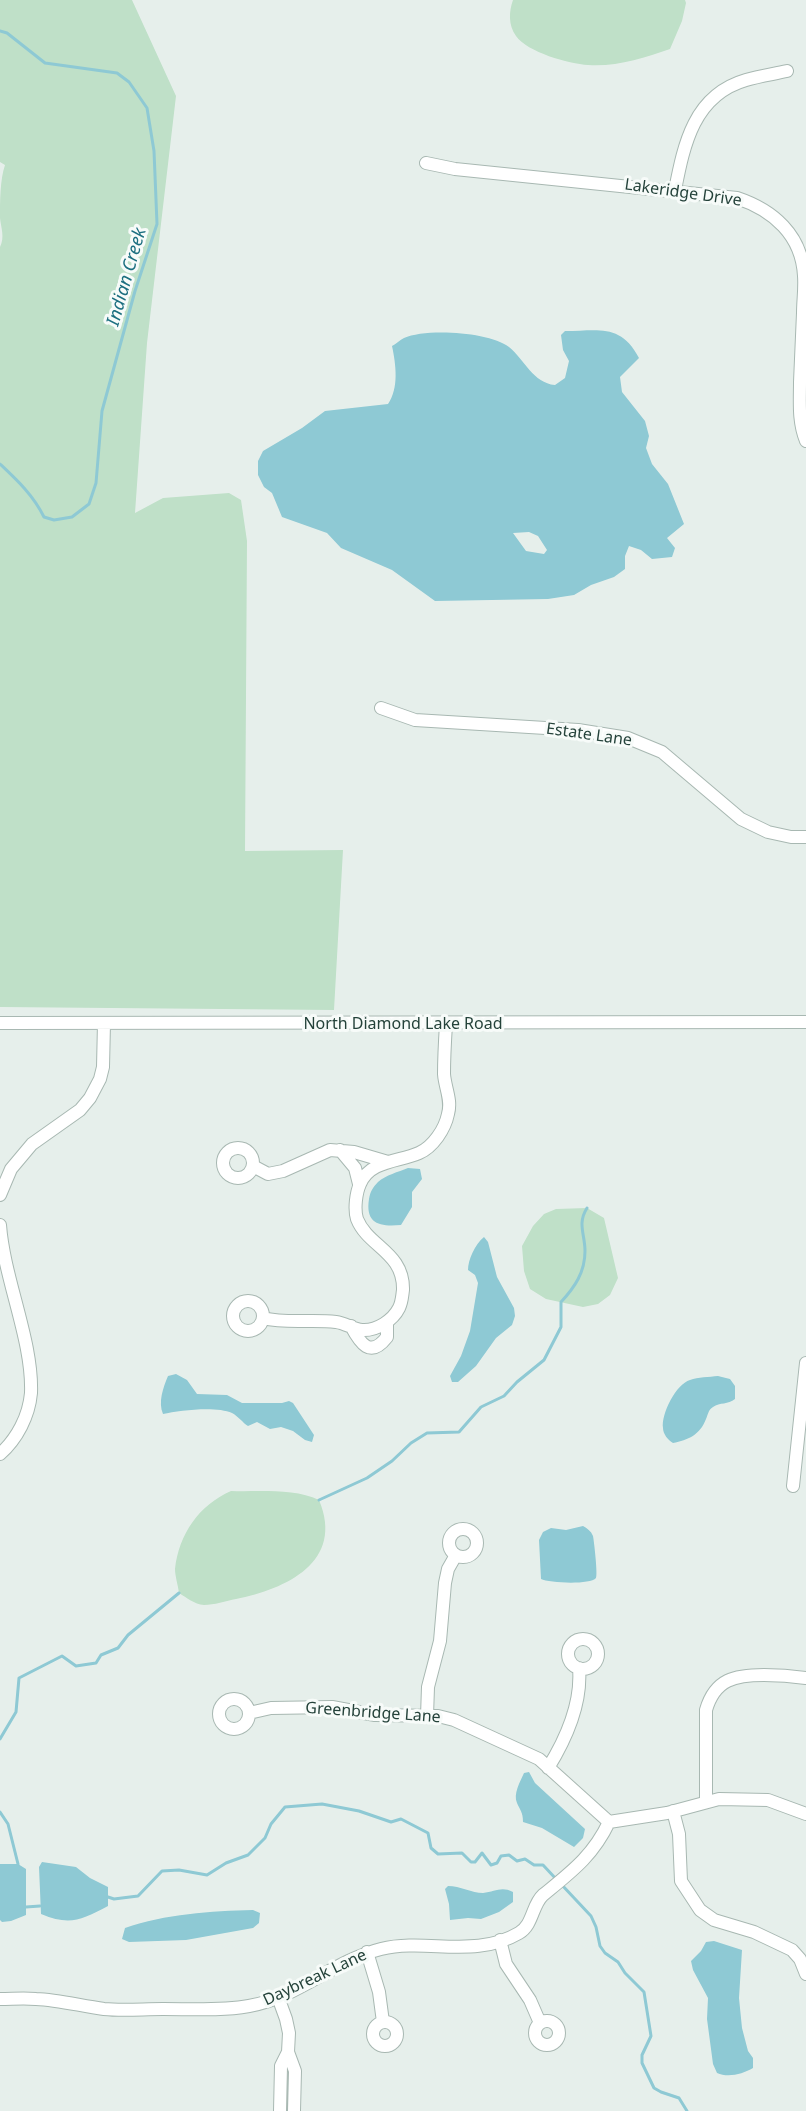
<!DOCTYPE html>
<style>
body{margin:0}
canvas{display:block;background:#e6efeb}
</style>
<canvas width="806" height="2111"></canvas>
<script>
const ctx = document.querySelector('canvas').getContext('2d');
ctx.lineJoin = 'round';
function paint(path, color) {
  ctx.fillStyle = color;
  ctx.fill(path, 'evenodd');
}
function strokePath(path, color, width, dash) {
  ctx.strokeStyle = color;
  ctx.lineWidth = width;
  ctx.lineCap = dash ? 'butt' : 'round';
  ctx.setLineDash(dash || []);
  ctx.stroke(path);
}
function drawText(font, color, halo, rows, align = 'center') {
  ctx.font = font + ' "Noto Sans",sans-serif';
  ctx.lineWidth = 6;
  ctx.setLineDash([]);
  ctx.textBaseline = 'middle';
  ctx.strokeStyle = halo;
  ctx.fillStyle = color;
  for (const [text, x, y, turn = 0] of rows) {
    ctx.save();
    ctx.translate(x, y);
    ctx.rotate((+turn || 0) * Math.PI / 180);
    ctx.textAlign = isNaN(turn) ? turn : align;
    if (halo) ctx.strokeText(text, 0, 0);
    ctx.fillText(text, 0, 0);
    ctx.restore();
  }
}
const green = new Path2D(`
 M0 0H132L176 96 147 343 135 513 163 498 229 493 241 500 247 541 245 851 343 850 334 1010 0 1007V247C5 237 1 228 0 218 0 202 0 179 5 165L0 162Z
 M513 0H685L686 3 682 21 670 49C644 58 616 67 588 65 569 64 527 52 516 36 508 25 509 11 513 0Z
 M587 1208 604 1218 618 1278 610 1295 598 1304 583 1307 546 1299 530 1289 524 1271 522 1246 533 1226 544 1214 556 1209Z
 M231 1491C258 1492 294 1488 319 1500 345 1562 286 1589 236 1599 226 1601 214 1605 204 1605 194 1604 187 1598 179 1593 178 1585 175 1576 175 1569 179 1534 199 1505 231 1491Z`);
const water = new Path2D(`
 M565 331C598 331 621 323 639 358L620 377 622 392 645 421 649 436 646 448 652 464 668 484 684 524 667 538 675 548 672 557 652 559 641 550 629 546 625 556V569L614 577 591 585 574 595 548 599 435 601 392 570 341 548 327 533 282 517 272 493 264 487 258 475V461L263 451 302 428 325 411 388 404C399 388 396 365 392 346 396 344 400 340 404 338 426 328 490 332 509 347 525 360 533 383 555 385L565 378 569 361 563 350 561 335ZM529 532 538 536 547 550 544 554 526 551 513 533Z
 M408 1168 420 1169 422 1179 412 1192V1207L401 1225C380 1227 365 1224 369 1199 370 1192 373 1187 378 1182 386 1175 398 1172 408 1168Z
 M484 1237 488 1242 497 1277 514 1308 515 1316 512 1325 496 1338 476 1366 458 1382H452L450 1376 461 1356 470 1331 478 1283 475 1275 468 1270C468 1260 475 1244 484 1237Z
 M176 1374 187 1380 197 1394 227 1395 242 1403H282L289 1401 293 1403 314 1435 312 1442 305 1440 293 1431 281 1427 270 1429 257 1422 248 1426C243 1423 238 1416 232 1413 217 1406 180 1410 163 1414 158 1402 163 1388 168 1376Z
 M718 1376 730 1379 735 1386V1399C728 1405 720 1402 713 1407 708 1410 708 1415 706 1419 700 1435 688 1440 673 1443 668 1440 663 1434 663 1428 661 1414 676 1384 690 1380 698 1377 709 1377 718 1376Z
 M583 1526C587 1528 591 1531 593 1536 594 1541 598 1575 596 1578 590 1585 549 1583 541 1579L539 1540 543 1532 551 1528 566 1530Z
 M529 1772 535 1783 585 1829 583 1838 574 1847 542 1828 523 1822C523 1812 520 1810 517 1803 513 1794 520 1782 524 1773Z
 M42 1862 76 1867 90 1878 108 1887V1906C81 1920 70 1926 41 1914L39 1867Z
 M0 1864H18L26 1869V1915L11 1921 2 1922 0 1920Z
 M448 1886C460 1886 472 1893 483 1893 495 1892 501 1886 513 1892V1902L499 1912 481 1919 468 1918 450 1920 449 1904 445 1889Z
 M253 1910 260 1913 259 1923 253 1928 186 1940 129 1942 122 1939 125 1928C165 1914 211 1911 253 1910Z
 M714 1941 742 1950 739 1998 742 2028 748 2051 753 2058V2068C743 2074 728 2078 717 2073L713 2064 707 2019 708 1998 693 1970 691 1961 701 1951 706 1942Z`);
const stream = new Path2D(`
 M0 31 7 33 45 63 117 73 129 82 147 108 154 151 157 224 135 291 102 411 96 483 89 504 72 517 54 520 44 517C33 495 18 481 0 464
 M319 1500 367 1478 392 1461 411 1443 427 1433 459 1432 481 1407 504 1396 517 1382 544 1360 561 1327V1302C575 1287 585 1272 585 1251 585 1234 577 1224 587 1208
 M0 1739 16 1712 19 1678 62 1656 76 1666 96 1663 101 1655 118 1648 128 1635 179 1593
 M0 1812 8 1824 18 1864
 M561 1884 591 1916 596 1927 600 1946 605 1953 618 1962 625 1973 644 1992 651 2036 642 2055V2063L654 2088 661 2092 679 2098 687 2111
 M108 1897 114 1899 138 1896 162 1871 179 1870 207 1875 226 1863 248 1855 265 1838 271 1824 285 1807 322 1804 359 1811 391 1822 401 1819 428 1833 431 1848 438 1854 462 1853 471 1862H475L482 1853 491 1865 497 1863 501 1856 509 1855 517 1861 525 1859 534 1865H543L557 1880
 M26 1907 40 1906`);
const minor = new Path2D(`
 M426 163 455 169 737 198C773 210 802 235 804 276 805 288 803 301 803 313 802 336 801 359 800 382 800 402 798 421 806 441
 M675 190C684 144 694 95 746 80 759 76 774 74 787 71
 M381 708 415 720 578 730 628 738 662 752 741 819 768 832 791 837H806
 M0 1023 806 1022
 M223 1163a15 15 0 1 1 30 0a15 15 0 1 1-30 0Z
 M340 1150 355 1168 359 1184
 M253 1166 268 1174 283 1171 330 1150 354 1152 388 1162
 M0 1195 11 1169 32 1144 80 1110 90 1098 100 1079 103 1067 104 1023
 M0 1225C4 1279 33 1341 31 1393 29 1416 17 1439 0 1454
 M233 1316a15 15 0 1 1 30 0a15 15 0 1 1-30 0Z
 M263 1318C287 1324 311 1319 336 1322 345 1323 353 1329 362 1330 377 1331 393 1320 399 1308 402 1302 402 1297 403 1290 404 1252 368 1247 357 1219 354 1209 356 1193 360 1184 370 1160 399 1162 419 1153 433 1147 445 1129 448 1114 452 1100 445 1088 444 1074 444 1057 445 1040 446 1024
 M351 1326C360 1343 370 1359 387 1337V1323
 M793 1486 806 1363
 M449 1543a14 14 0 1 1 28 0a14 14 0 1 1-28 0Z
 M568 1654a15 15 0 1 1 30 0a15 15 0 1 1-30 0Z
 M219 1714a15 15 0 1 1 30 0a15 15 0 1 1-30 0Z
 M249 1713 271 1708 332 1707 375 1715 438 1716 454 1720 539 1759 609 1822
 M427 1716 428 1687 440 1641 445 1583 448 1569 456 1555
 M548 1768C566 1739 582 1703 579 1668
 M706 1801V1710C715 1679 735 1675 764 1675 778 1675 792 1676 806 1678
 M673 1811 679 1834 681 1881 700 1910 714 1920 754 1932 792 1950 800 1959 806 1974
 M609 1822 667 1813 719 1799 768 1800 806 1814
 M500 1940 506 1964 530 2000 540 2023
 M367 1952 379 1992 383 2022
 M278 1997 286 2019 289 2033 288 2052 281 2066 280 2111
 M0 1999C12 1999 24 1998 36 1999 59 2000 81 2006 104 2009 123 2011 143 2009 163 2009 191 2009 221 2011 249 2006 297 1998 333 1961 381 1949 427 1938 475 1959 519 1933 533 1925 532 1905 543 1895 571 1872 593 1856 609 1822
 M535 2033a12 12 0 1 1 24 0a12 12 0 1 1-24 0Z
 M373 2034a12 12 0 1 1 24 0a12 12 0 1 1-24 0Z
 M288 2052 295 2071 294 2111`);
const streetNames = [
 ["Lakeridge Drive",683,193,8],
 ["Estate Lane",589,735,8],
 ["North Diamond Lake Road",403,1024],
 ["Greenbridge Lane",373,1713,4],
 ["Daybreak Lane",315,1978,-25]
];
const waterNames = [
 ["Indian Creek",127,277,-74]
];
paint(green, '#bfe0c8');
paint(water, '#8ec9d4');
strokePath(stream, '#8ec9d4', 3);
strokePath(minor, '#a8b8b2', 14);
strokePath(minor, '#fff', 12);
drawText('16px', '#24423a', '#f7fbf9', streetNames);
drawText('italic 18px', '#1c6f80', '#f7fbf9', waterNames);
</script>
